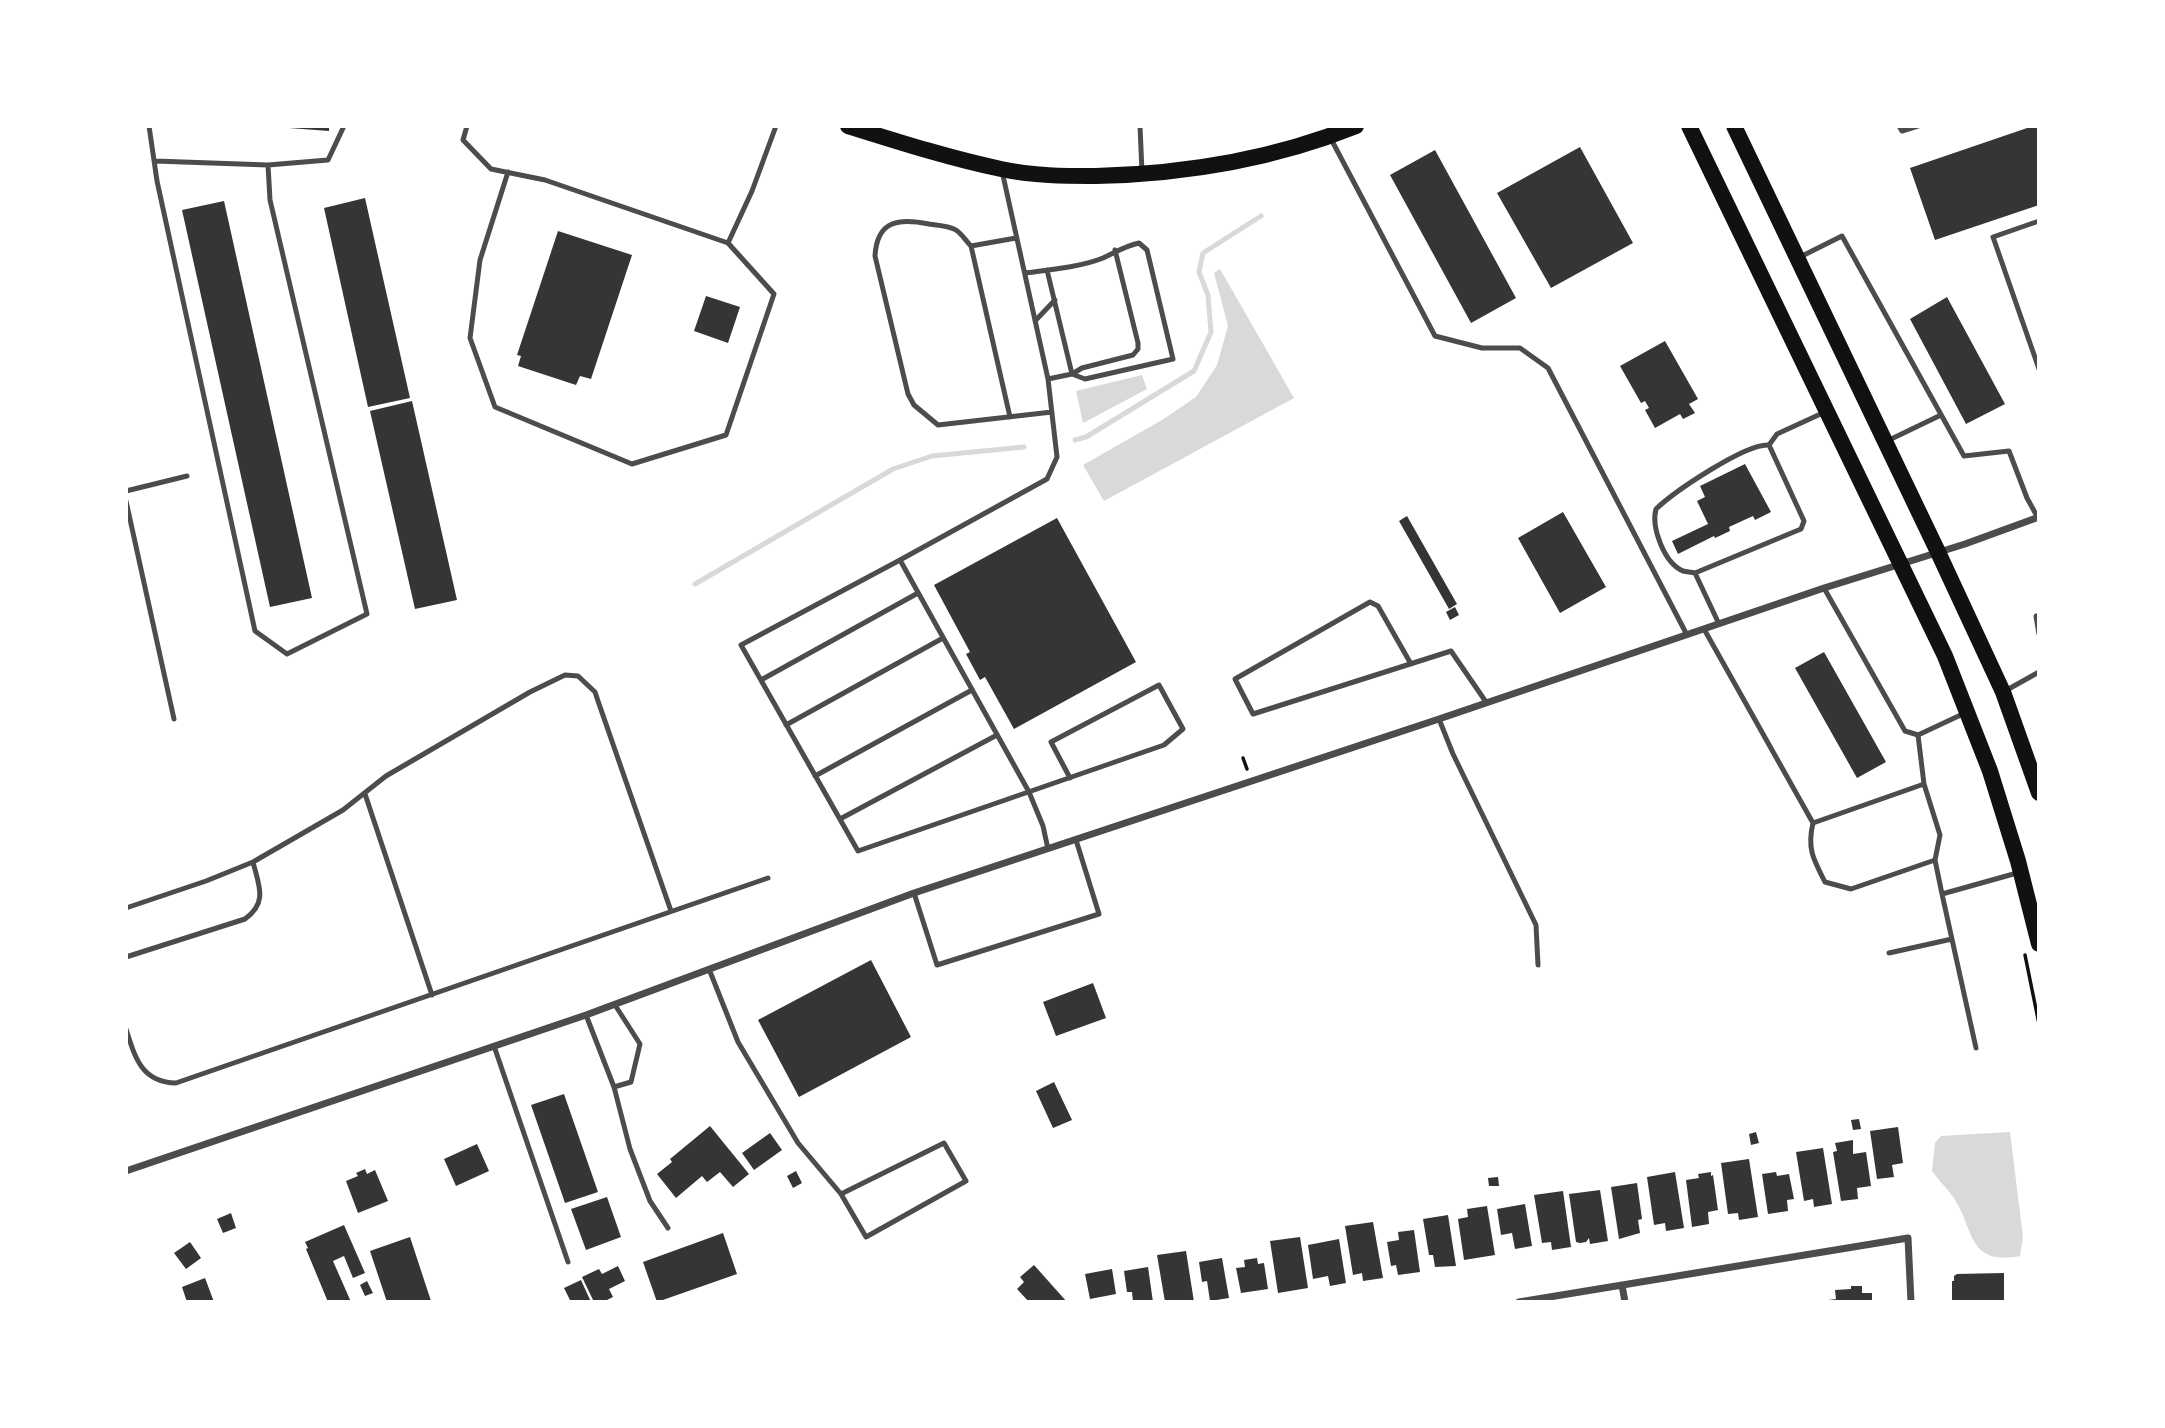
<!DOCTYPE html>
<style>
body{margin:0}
#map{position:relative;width:2165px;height:1428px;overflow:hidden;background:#fff;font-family:"Source Serif 4",serif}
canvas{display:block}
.frame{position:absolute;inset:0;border:128px solid #fff;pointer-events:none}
</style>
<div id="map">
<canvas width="2165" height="1428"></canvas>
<div class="frame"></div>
</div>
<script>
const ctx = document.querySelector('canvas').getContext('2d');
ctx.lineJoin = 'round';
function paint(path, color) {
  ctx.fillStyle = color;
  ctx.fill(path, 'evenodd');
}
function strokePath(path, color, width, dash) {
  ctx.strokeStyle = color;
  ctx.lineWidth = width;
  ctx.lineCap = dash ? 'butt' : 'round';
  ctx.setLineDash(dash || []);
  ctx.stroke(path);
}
const water = new Path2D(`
 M1220 269 1294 398 1104 501 1083 465 1162 420 1196 397 1217 365 1228 326 1214 273Z
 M1142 375 1147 389 1083 423 1076 391Z
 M2010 1132 2023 1237 2020 1256C1966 1266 1975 1228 1953 1197 1947 1188 1939 1181 1932 1171L1935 1143 1941 1136Z`);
const stream = new Path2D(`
 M1075 440 1086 437 1194 371 1211 332 1208 295 1199 272 1203 253 1261 216
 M695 584 893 469 932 456 1024 447`);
const building = new Path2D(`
 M289 126H329V131L289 128Z
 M2033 126H2039V205L1935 240 1910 168Z
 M1580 147 1633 243 1551 288 1497 193Z
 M1435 150 1516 298 1471 323 1390 175Z
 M365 198 410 398 368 407 324 208Z
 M224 201 312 598 270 607 182 210Z
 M558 231 632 255 591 379 580 376 576 385 518 366 521 356 517 355Z
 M706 296 740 307 728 343 694 331Z
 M1947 297 2005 404 1966 424 1910 319Z
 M1665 341 1698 399 1689 404 1695 413 1683 419 1680 414 1655 428 1645 410 1649 408 1645 401 1641 403 1620 366Z
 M412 401 457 600 415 609 370 411Z
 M1745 464 1771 512 1755 520 1753 516 1729 527 1730 531 1715 538 1714 536 1678 554 1672 541 1708 524 1697 501 1705 497 1700 486Z
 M1563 512 1606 587 1560 613 1518 538Z
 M1407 516 1457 604 1449 609 1399 521Z
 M1057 518 1136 662 1014 729 985 677 980 680 966 654 970 652 934 585Z
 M1455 607 1459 615 1450 620 1446 612Z
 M1824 652 1886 762 1857 778 1795 668Z
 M871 960 911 1037 799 1097 758 1020Z
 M1093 983 1106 1018 1056 1036 1043 1002Z
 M1054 1082 1072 1120 1053 1128 1036 1091Z
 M564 1094 598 1192 565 1203 531 1105Z
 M1859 1119 1861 1129 1853 1130 1851 1120Z
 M710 1126 749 1174 733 1187 720 1172 707 1182 702 1176 676 1198 657 1174 672 1162 670 1159Z
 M1898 1127 1903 1163 1892 1165 1894 1177 1877 1179 1870 1131Z
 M1756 1132 1759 1143 1751 1145 1749 1134Z
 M770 1133 782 1150 754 1170 742 1153Z
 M1853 1140V1154L1866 1152 1871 1186 1857 1188 1858 1199 1841 1201 1833 1152 1837 1151 1835 1143Z
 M477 1144 489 1171 456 1186 444 1159Z
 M1823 1148 1832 1204 1814 1207 1813 1199 1804 1201 1796 1152Z
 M1749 1159 1758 1217 1739 1220 1738 1213 1728 1214 1721 1163Z
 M365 1169 367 1174 375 1170 388 1201 358 1213 346 1181 358 1176 356 1173Z
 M796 1171 802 1183 793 1188 787 1176Z
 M1675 1172 1684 1228 1666 1231 1665 1223 1654 1225 1647 1177Z
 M1711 1172V1176L1713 1175 1718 1210 1708 1212 1709 1224 1692 1227 1686 1180 1699 1178 1698 1174Z
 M1776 1172 1777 1176 1789 1174 1794 1199 1787 1200 1788 1211 1768 1214 1762 1174Z
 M1498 1177 1499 1186H1489L1488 1178Z
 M1637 1183 1642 1219 1638 1220 1640 1233 1619 1239 1611 1187Z
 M1600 1190 1608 1241 1590 1244 1589 1238 1586 1242 1580 1243 1576 1242 1569 1194Z
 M1563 1191 1571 1247 1552 1250 1551 1242 1542 1243 1534 1195Z
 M607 1197 621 1237 586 1250 571 1209Z
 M1525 1204 1532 1246 1515 1249 1512 1233 1501 1235 1497 1209Z
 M1487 1206 1495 1255 1464 1260 1458 1219 1468 1217 1467 1209Z
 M231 1213 236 1228 223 1233 217 1219Z
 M1448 1215 1456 1266 1435 1267 1433 1255H1429L1423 1219Z
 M1373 1222 1383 1278 1363 1281 1362 1273 1353 1275 1345 1226Z
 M344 1225 365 1273 353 1278 344 1256 333 1261 351 1302H328L306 1249 308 1248 305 1242Z
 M1414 1230 1420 1272 1398 1275 1396 1265 1391 1266 1387 1242 1399 1240 1398 1232Z
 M723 1233 737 1274 657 1302 643 1262Z
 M410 1237 431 1301 387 1302 370 1251Z
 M1300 1237 1308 1288 1278 1293 1270 1241Z
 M1339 1239 1346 1283 1330 1286 1328 1276 1313 1279 1308 1245Z
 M190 1242 201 1258 186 1269 174 1253Z
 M1186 1251 1194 1302H1165L1157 1255Z
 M1222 1258 1229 1298 1210 1301 1207 1281 1202 1282 1199 1262Z
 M1257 1258 1258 1264 1264 1263 1268 1289 1241 1293 1236 1268 1245 1267 1244 1260Z
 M1034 1265 1067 1302H1029L1017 1289 1024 1282 1020 1277Z
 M618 1266 625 1281 609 1289 613 1297 603 1302H594L582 1277 599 1269 602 1274Z
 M1148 1267 1153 1302H1133L1132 1292H1127L1124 1271Z
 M1112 1269 1116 1294 1090 1299 1085 1274Z
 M2004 1273V1302H1952V1281H1954V1276L1957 1274Z
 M205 1278 214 1302H187L182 1287Z
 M581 1280 591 1302H571L564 1288Z
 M367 1281 373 1293 365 1296 360 1285Z
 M1851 1286H1862V1293H1872V1302H1828V1300L1836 1299 1835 1290 1851 1289Z`);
const path = new Path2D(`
 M1243 758 1247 769
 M2025 955 2039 1024`);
const service = new Path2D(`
 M149 126 157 181 255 631 287 654 367 614 270 200 268 165 155 161
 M467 126 463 140 491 169 545 180 728 243 752 191 776 126
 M1140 126 1142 172
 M1899 126 1902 131 1918 126
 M1331 139 1435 336 1482 348H1520L1548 368 1687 635
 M268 165 328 160 344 126
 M508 172 480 260 470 338 495 407 632 464 726 435 774 294 728 243
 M2039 221 1993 237 2039 369
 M971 246 1016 238
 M1800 257 1842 236 1964 456 2009 451 2027 498 2038 518
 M1047 270 1072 374
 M1025 273C1048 270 1081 267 1103 258 1116 252 1125 246 1139 243L1147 250 1173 359 1085 379 1072 374
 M1035 321 1055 300
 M1048 379 1072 374 1082 368 1133 355 1138 349V343L1115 250
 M1010 417 971 246C966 241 962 234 956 230 950 226 937 225 929 224 899 218 877 220 875 256L908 394 914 405 938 425 1052 412
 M1887 441 1941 415
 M126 491 187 476
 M126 501 174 719
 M900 560 1047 479 1057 457 1048 379 1002 171
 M1695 573C1691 572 1687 572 1683 571 1664 563 1651 527 1656 509 1675 491 1746 443 1769 445
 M1824 588 1905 731 1918 735 1965 713
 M2039 615 2036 616 2039 634
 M1719 624 1695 573 1801 529 1804 521 1769 445 1777 434 1825 412
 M1704 629 1813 823C1807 848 1813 859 1825 882L1851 889 1935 860 1940 835 1924 784 1813 823
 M1411 664 1378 606 1370 602 1235 679 1253 714 1451 651 1486 702
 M761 680 918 593
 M2005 691 2039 672
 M1439 719 1453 754 1536 925 1538 965
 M786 725 943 638
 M1918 735 1924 784
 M815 776 972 690
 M365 794 432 995
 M840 819 997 735
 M1048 849 1043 826 1029 792 900 560 741 645 858 851 1164 745 1183 729 1159 685 1051 742 1070 778
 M1935 860 1942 894 2017 873
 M914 893 937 965 1099 914 1076 840
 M1942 894 1976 1048
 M126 908 206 881 253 862 343 810 386 776 530 692 565 675 578 676 595 692 598 701 671 911
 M1889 953 1952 939
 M126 957 245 919C268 902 259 886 253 862
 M709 969 738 1042 798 1143 841 1194 866 1237 966 1181 944 1143 841 1194
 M586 1015 614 1087 630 1149 650 1201 668 1228
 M126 1029C135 1057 141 1082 176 1083L768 878
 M494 1046 568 1262
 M614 1087 631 1082 640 1044 615 1005`);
const minor = new Path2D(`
 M126 1171 586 1015 914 893 1439 719 1824 588 1965 544 2039 517
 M1622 1285 1625 1302
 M1519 1302 1908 1238 1911 1302`);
const primary = new Path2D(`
 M848 126C899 142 949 158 1001 169 1033 176 1065 176 1096 176 1184 174 1274 159 1356 126
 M1689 126 1945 656 1990 771 2018 861 2039 944
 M1734 126 1938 552 2003 692 2039 793`);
paint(water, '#d9d9d9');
strokePath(stream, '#d9d9d9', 5);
paint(building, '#353535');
strokePath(path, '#111', 3.5);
strokePath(service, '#4c4c4c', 5);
strokePath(minor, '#4c4c4c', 7);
strokePath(primary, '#111', 16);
</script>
